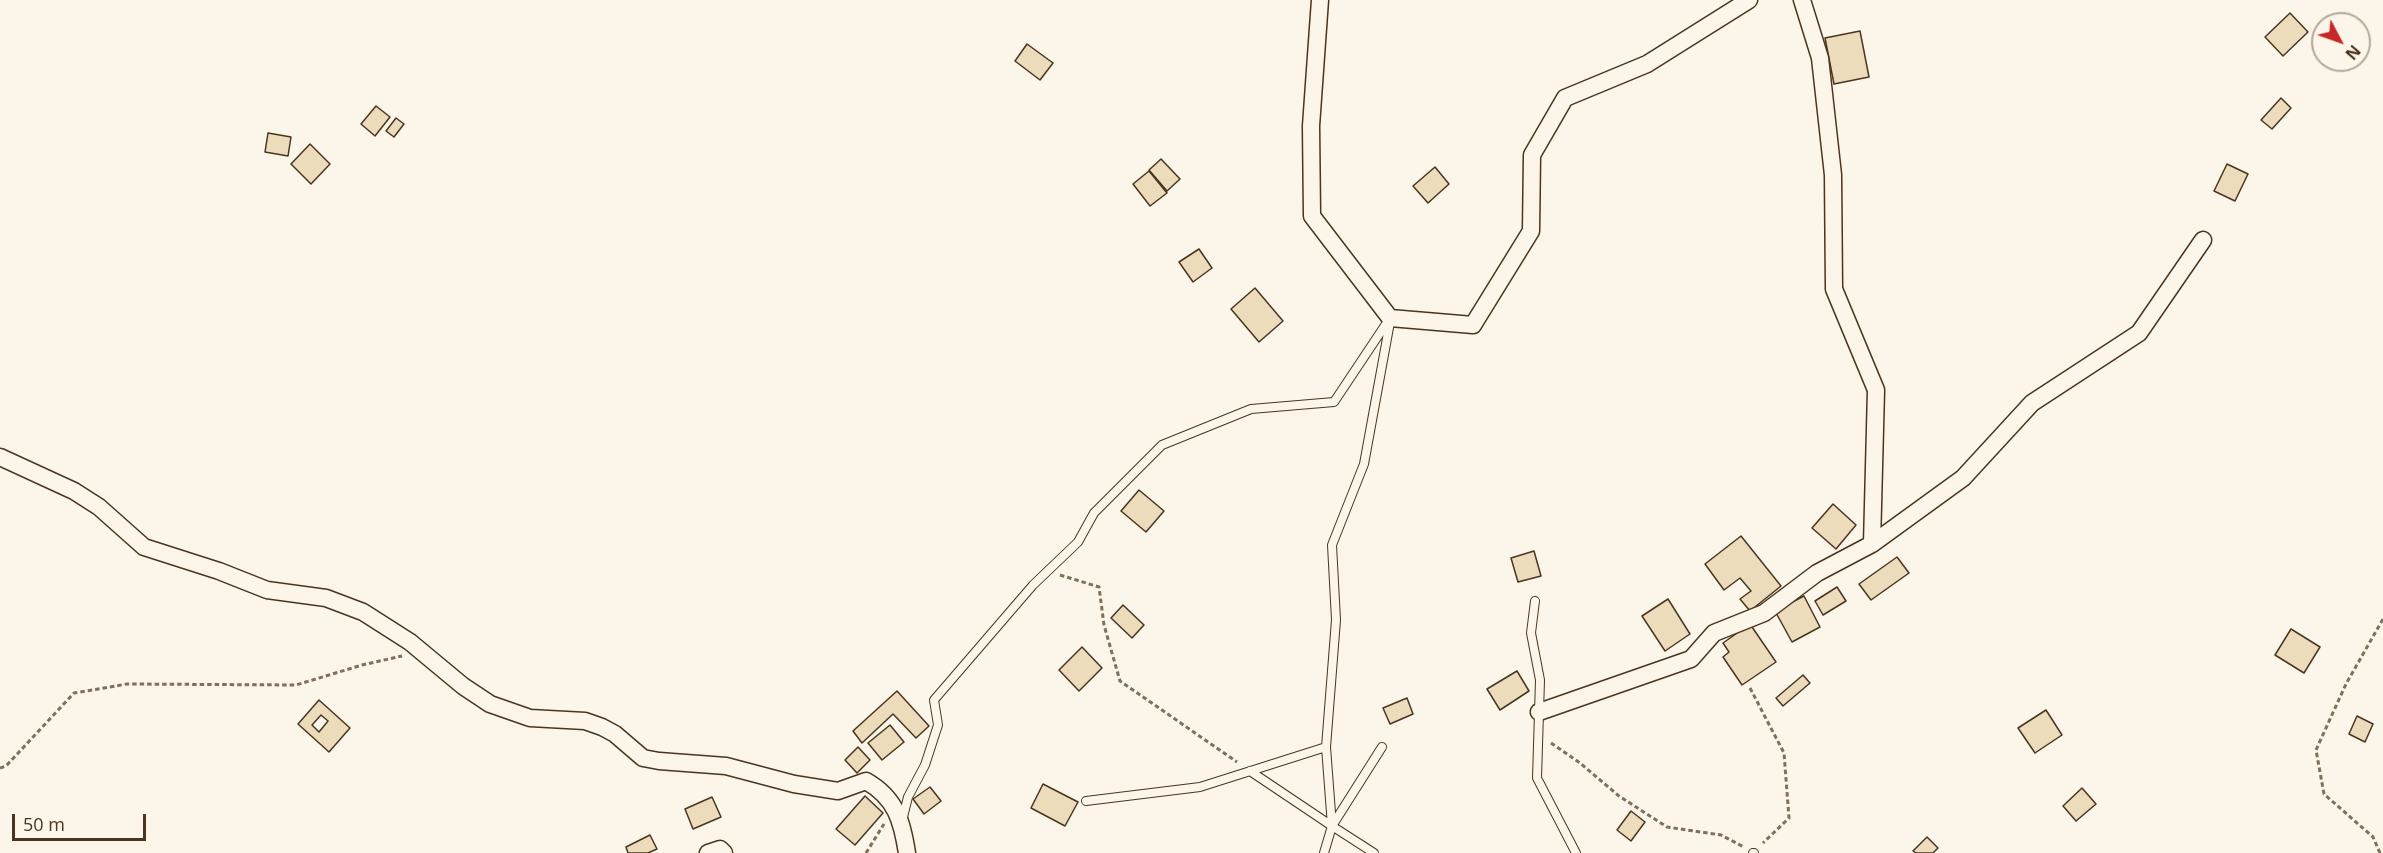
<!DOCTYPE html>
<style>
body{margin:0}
#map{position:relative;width:2383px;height:853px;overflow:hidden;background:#fbf6e9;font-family:"Open Sans",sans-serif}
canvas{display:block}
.north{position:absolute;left:2311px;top:12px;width:60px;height:60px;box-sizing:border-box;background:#fbf6e9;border:2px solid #b4a999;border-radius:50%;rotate:131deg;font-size:16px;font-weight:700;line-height:24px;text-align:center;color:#4a3520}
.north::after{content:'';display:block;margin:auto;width:21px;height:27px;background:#c62828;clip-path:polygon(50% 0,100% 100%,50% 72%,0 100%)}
.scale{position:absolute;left:12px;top:814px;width:134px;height:27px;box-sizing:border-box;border:3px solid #4a3520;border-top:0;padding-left:8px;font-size:18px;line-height:21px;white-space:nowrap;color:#4a3520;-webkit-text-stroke:4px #fbf6e9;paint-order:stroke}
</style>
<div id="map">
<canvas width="2383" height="853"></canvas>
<div class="north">N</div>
<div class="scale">50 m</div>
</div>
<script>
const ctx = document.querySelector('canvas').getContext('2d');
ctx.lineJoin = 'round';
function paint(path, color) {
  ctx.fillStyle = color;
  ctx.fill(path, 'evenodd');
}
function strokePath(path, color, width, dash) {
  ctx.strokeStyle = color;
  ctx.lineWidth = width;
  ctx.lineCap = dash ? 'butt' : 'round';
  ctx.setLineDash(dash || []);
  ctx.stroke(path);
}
const building = new Path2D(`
 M2290 13 2308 32 2283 56 2265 37Z
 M1860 31 1869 77 1834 84 1825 38Z
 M1027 44 1053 63 1040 80 1015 61Z
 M2281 98 2291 108 2272 129 2261 120Z
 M376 106 390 117 375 136 361 124Z
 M396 118 404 124 394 137 386 131Z
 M268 133 291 137 288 156 265 152Z
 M310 144 330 164 311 184 291 164Z
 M1161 159 1180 179 1167 191 1149 170Z
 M2227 164 2248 174 2235 201 2214 191Z
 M1435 167 1449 184 1428 203 1413 186Z
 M1149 171 1167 193 1150 206 1133 184Z
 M1199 249 1212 268 1193 282 1179 262Z
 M1255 288 1283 321 1259 342 1231 309Z
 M1139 490 1164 511 1146 532 1121 511Z
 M1833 504 1856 525 1836 549 1812 528Z
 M1741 536 1781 586 1750 611 1740 599 1751 591 1740 578 1724 590 1705 564Z
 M1534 551 1541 576 1518 582 1511 558Z
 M1897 557 1909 573 1871 600 1859 584Z
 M1837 587 1846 601 1823 615 1815 601Z
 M1804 596 1820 627 1792 642 1775 611Z
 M1668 599 1690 634 1665 651 1642 616Z
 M1123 605 1144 625 1132 638 1111 618Z
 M1750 624 1776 662 1742 685 1723 657 1729 652 1723 643Z
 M2291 629 2320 647 2304 673 2275 655Z
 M1082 647 1102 668 1079 691 1059 670Z
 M1517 671 1529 691 1500 710 1487 689Z
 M1803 675 1810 683 1783 706 1776 698Z
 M897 691 929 726 916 738 893 714 862 743 853 731Z
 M1407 698 1413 714 1390 724 1383 708Z
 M319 700 350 728 329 752 298 724ZM321 715 328 721 319 732 312 725Z
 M2046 710 2062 735 2035 753 2018 728Z
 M2357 716 2373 724 2365 742 2349 734Z
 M890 725 904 742 882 760 868 743Z
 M858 747 870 760 857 773 845 760Z
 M1043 784 1078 802 1065 826 1031 808Z
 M930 787 941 801 924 814 913 799Z
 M2082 788 2096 804 2076 821 2063 806Z
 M865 796 883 813 855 845 836 829Z
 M712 797 721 817 693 829 685 809Z
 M1631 811 1645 822 1631 841 1617 830Z
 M650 835 657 849 648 853H628L626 847Z
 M1927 837 1938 848 1933 853H1916L1913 851Z`);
const path = new Path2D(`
 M1060 575 1099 587 1104 625 1120 681 1237 762
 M1750 688 1784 753 1789 818 1763 843
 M1551 743 1580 763 1619 796 1667 827 1721 835 1744 847
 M0 768 6 766 74 693 127 684 296 685 362 665 402 656
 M866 853 884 824
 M2380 853 2373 837 2324 794 2316 750 2346 684 2383 619`);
const service = new Path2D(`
 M1535 601 1531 633 1540 680 1537 778 1576 853
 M1326 747 1332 826 1382 747
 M1250 771 1332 826 1324 853
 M1086 801 1200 787 1326 747 1336 620 1332 545 1364 464 1390 322
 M902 821 908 797 925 765 938 725 934 700 1033 585 1078 542 1094 513 1162 445 1251 409 1334 402 1390 318
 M1332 826 1374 853
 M1753 853H1754`);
const minor = new Path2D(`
 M1320 0 1311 126 1312 216 1390 318 1473 325 1531 231 1532 155 1565 98 1647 64 1749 0
 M1802 0 1820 58 1833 175 1834 289 1876 390 1872 544 1963 478 2032 403 2139 333 2203 240
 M0 457 74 491 99 507 144 547 219 571 267 590 326 598 363 612 410 642 463 686 490 704 530 718 585 721 602 727 615 734 643 758 659 761 726 766 794 784 838 791 866 781C896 798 902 821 907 853
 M1539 712 1691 659 1714 633 1764 613 1817 573 1872 544
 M708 853 720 849 724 853`);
paint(building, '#ecdcbc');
strokePath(building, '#4a3520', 1.5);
strokePath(service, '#4a3520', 10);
strokePath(minor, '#4a3520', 19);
strokePath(path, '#7f6f5c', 3, [4.5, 3]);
strokePath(service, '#fbf6e9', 8);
strokePath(minor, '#fbf6e9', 16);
</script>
